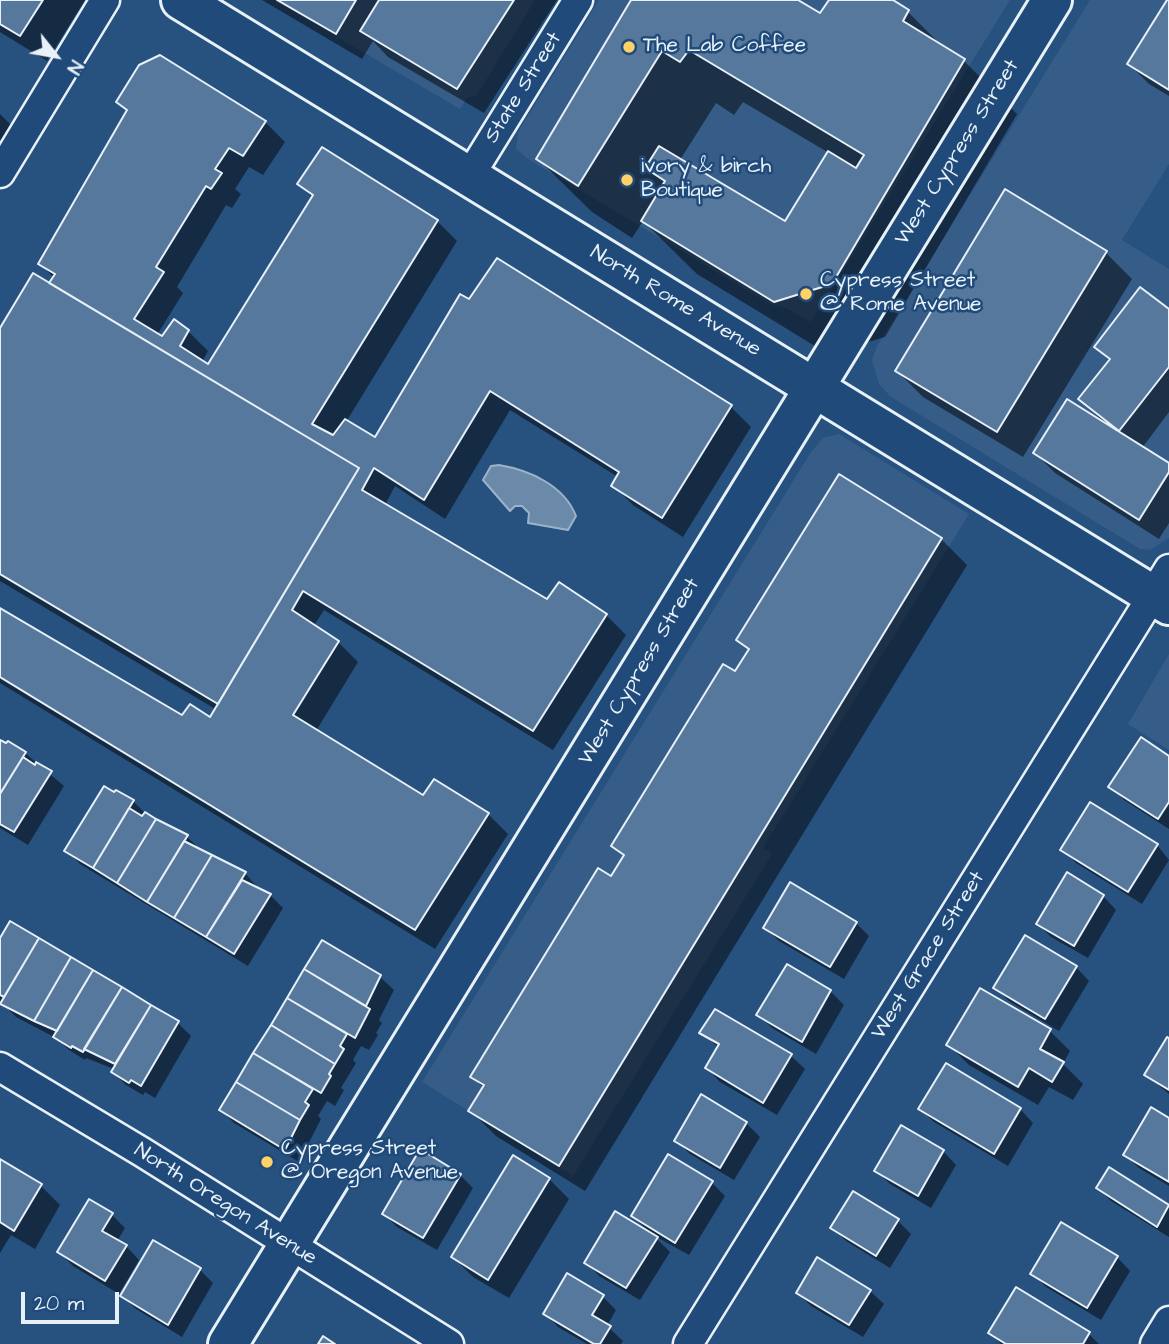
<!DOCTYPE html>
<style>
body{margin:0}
#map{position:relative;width:1169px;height:1344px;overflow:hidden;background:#27517f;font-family:"Architects Daughter",sans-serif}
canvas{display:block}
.north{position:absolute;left:21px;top:21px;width:70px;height:70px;-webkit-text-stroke:5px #1f4a7a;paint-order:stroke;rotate:121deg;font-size:19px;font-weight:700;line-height:28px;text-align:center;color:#e8f1f8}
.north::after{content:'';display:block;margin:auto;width:24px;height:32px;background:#e8f1f8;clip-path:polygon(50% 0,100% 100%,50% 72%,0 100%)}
.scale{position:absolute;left:21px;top:1292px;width:98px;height:32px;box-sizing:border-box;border:4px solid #e8f1f8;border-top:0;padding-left:9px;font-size:21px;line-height:24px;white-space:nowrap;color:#e8f1f8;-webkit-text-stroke:5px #1f4a7a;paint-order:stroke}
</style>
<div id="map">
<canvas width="1169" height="1344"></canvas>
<div class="north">N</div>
<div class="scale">20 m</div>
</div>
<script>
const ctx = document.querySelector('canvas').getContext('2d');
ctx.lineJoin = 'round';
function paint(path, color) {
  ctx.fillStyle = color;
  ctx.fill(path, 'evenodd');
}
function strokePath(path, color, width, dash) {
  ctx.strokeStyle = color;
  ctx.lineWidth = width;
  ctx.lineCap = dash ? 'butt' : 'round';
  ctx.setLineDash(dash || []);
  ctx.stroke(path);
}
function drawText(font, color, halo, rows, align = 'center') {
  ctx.font = font + ' "Architects Daughter",sans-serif';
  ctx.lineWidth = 5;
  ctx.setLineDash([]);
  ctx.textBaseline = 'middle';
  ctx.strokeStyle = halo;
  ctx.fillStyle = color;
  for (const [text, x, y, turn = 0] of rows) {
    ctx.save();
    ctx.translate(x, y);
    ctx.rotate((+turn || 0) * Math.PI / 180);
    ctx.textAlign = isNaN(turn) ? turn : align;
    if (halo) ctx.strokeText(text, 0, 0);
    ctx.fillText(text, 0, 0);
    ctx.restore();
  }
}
const built = new Path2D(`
 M274 0H535L477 95 467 98 460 109Z
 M599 0H1010L811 322 786 308 770 304 528 159 516 149 518 132Z
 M1090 0H1169V164L1122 240 1169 269V538L1150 550 1140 549 891 397 879 384 872 360 877 346Z
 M839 434 969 514 763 848 772 854 573 1176 422 1082 811 452 823 438Z
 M1169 654V750L1128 724Z`);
const water = new Path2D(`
 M499 465C529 470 564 485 576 516L568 530 528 523 529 513 522 506H515L510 511 483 480 491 466Z`);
const shadow = new Path2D(`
 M0 0H85L47 61 0 32Z
 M262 0H557L484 113 388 57 373 41 362 59Z
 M633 0H795L821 15 831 0H890L908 12 945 49 964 61 1017 114 885 337 828 354 697 274 643 221 632 238 592 212 538 159ZM743 102 829 153 785 223 680 160 716 103 734 115Z
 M1169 0V96L1149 84 1129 64Z
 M118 102 265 122 285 142 263 175 249 167 235 189 241 194 232 208 226 205 177 287 183 293 157 335 162 338 174 322 188 331 208 351 202 362 209 366 313 198 299 184 322 150 437 221 457 241 346 422 376 439 497 261 731 407 751 427 683 537 633 505 613 485 618 477 510 410 445 519 395 486 385 505 548 601 606 615 626 635 553 750 324 610 313 627 338 642 358 662 316 731 423 797 488 814 508 834 435 949 0 683V610L182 717 210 719 217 710 0 581V332L49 285 54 278 40 263 128 112Z
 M0 114 14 128 2 146 0 144Z
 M1106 253 1132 279 1023 457 923 397 897 371Z
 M1169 311V412L1142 448 1169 465V523L1159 539 1055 473 1035 453 1101 420 1080 399 1110 361 1096 347Z
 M941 539 967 565 585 1191 496 1136 470 1110 484 1088 472 1077 625 857 613 846 750 651 739 640Z
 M0 742 25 753 64 786 28 845 0 828Z
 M1169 758V829L1124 800 1111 787Z
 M133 801 146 814 187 837 200 849 245 873 258 888 270 895 283 908 248 966 80 864 67 850Z
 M1157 845 1169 860 1142 904 1076 863 1063 850Z
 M1103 896 1116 910 1088 958 1051 937 1038 924Z
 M11 923 178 1023 191 1036 155 1098 145 1092 143 1095 126 1085 113 1072 114 1069 86 1058 85 1060 69 1050 56 1038 16 1017 0 1001V941Z
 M856 923 869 936 844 979 779 941 765 928Z
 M322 943 380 977 394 990 379 1020 382 1023 376 1033 378 1035 369 1050 361 1046 353 1060 356 1063 341 1088 344 1090 335 1106 327 1101 318 1116 321 1119 299 1162 234 1123 221 1110Z
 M788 966 830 991 844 1005 816 1054 772 1028 759 1015Z
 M1076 967 1089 981 1059 1031 1009 1001 995 987Z
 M981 990 1050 1031 1070 1051 1063 1064 1083 1084 1073 1100 1049 1087 1038 1105 969 1065 949 1045Z
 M715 1011 791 1056 805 1069 777 1115 720 1082 707 1068 719 1048 702 1033Z
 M1169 1041V1094L1146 1075Z
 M920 1109H1020L1033 1123 1008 1166 934 1122Z
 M1169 1120V1186L1139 1168 1125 1155Z
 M746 1123 760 1137 734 1180 690 1154 676 1140Z
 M943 1151 956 1165 931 1208 890 1184 877 1171Z
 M0 1162 40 1185 60 1205 35 1249 11 1235 0 1253Z
 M1109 1169 1169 1207V1237L1111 1201 1098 1188Z
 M460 1175 473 1188 437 1250 397 1227 384 1214Z
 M549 1179 569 1199 509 1298 473 1277 453 1257Z
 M712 1183 725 1196 689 1255 653 1235 670 1252 640 1300 599 1276 586 1262 650 1233 633 1216Z
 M112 1215 125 1228 117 1241 126 1246 139 1260 119 1294 73 1266 59 1252Z
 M898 1221 911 1234 890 1268 846 1241 833 1228Z
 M1117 1257 1130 1271 1101 1320 1046 1287 1033 1274Z
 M200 1270 213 1283 182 1337 136 1309 122 1296Z
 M1017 1289 1089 1334 1099 1344H1001L990 1333Z
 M870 1291 884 1304 863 1337 811 1306 798 1293Z
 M603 1297 616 1310 607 1326 623 1341 621 1344H587L558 1327 545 1313Z`);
const building = new Path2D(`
 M0 0H43L20 36 0 24Z
 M277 0H356L336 34Z
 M379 0H514L457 89 360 31Z
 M631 0H798L820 13 829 0H893L909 10 903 21 965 59 832 284 774 302 641 221 665 181 645 168 659 146 785 221 828 151 856 168 864 155 689 50 680 62 662 51 578 186 536 159Z
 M1167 0H1169V90L1127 64Z
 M160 55 266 121 243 156 229 148 215 169 222 173 211 189 206 186 156 267 164 272 134 319 162 336 174 319 189 330 180 346 208 364 313 195 297 184 322 147 438 220 312 424 333 435 345 419 375 437 460 294 469 299 497 258 732 405 662 518 611 486 619 472 490 391 424 500 374 468 362 490 547 599 559 582 607 614 533 731 303 591 292 610 339 641 293 715 423 795 434 779 489 813 415 930 0 677V608L182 715 190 704 210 717 359 468 49 283 55 274 38 264 127 110 116 102 139 65Z
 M1005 189 1107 251 997 432 895 371Z
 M33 273 359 468 218 704 0 574V328Z
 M1140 287 1169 309V367L1119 431 1078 399 1110 359 1094 347Z
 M1067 399 1169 463V472L1139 520 1033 453Z
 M839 474 942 538 559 1166 468 1111 484 1085 470 1077 598 868 611 876 624 855 611 846 723 664 735 671 749 649 736 640Z
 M1141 737 1169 756V802L1158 819 1108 787Z
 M0 740 6 743 8 741 26 752 0 794Z
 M23 757 35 765 36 762 52 771 14 832 0 824V794Z
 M104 786 114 792 116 790 134 800 93 868 64 851Z
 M1090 802 1158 844 1128 892 1060 850Z
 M129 808 142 816 145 812 156 819 117 883 93 868Z
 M156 819 188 835 147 902 117 883Z
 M184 841 212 855 174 918 147 902Z
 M212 855 246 872 206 937 174 918Z
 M1067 872 1104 895 1074 946 1036 924Z
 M242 880 271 894 234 954 206 937Z
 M790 882 857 922 830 967 763 928Z
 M10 921 39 938 4 997 0 995V938Z
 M1025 935 1077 966 1045 1019 993 988Z
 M39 938 71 957 34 1021 0 1004Z
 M322 940 381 975 366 1006 304 969Z
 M71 957 93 970 57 1031 34 1021Z
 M787 964 831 990 802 1042 756 1015Z
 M304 969 370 1009 355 1038 287 998Z
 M93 970 122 987 83 1052 72 1046 71 1048 53 1037Z
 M122 987 151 1005 115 1064 84 1049Z
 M980 988 1051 1029 1040 1049 1064 1062 1052 1082 1029 1068 1018 1087 946 1045Z
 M287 998 347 1034 340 1046 344 1049 335 1064 271 1025Z
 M151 1005 179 1021 141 1086 131 1080 129 1083 111 1072Z
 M715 1009 792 1054 763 1103 705 1068 719 1044 699 1033Z
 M271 1025 335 1064 329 1074 331 1076 321 1093 253 1053Z
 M1167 1037 1169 1038V1090L1144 1075Z
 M253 1053 313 1089 305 1102 309 1105 300 1120 236 1082Z
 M946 1063 1021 1108 994 1154 918 1109Z
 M236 1082 300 1120 285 1150 219 1110Z
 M701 1094 747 1122 720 1168 674 1141Z
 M1151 1107 1169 1118V1182L1123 1155Z
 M901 1125 944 1150 918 1196 874 1171Z
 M420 1149 461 1174 423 1238 382 1214Z
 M668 1154 713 1181 675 1243 631 1216Z
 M513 1155 550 1178 488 1280 451 1257Z
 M0 1159 42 1184 14 1231 0 1222Z
 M1109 1167 1169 1205 1157 1227 1096 1188Z
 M853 1191 899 1219 876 1256 830 1228Z
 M89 1199 113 1213 102 1231 127 1245 105 1281 57 1252Z
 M615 1211 658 1237 626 1288 584 1263Z
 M1061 1222 1118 1256 1087 1308 1030 1274Z
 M153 1240 201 1268 168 1325 120 1296Z
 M817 1257 871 1290 849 1325 796 1293Z
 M567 1273 604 1295 592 1315 611 1326 600 1344H594L543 1314Z
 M1016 1287 1090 1332 1083 1344H1006L988 1333Z
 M323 1336 335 1344H318Z`);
const street = new Path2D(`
 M0 173 105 0
 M469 177 578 0
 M0 1067 142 1152 449 1344
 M688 1344 1169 569
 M1155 1344 1169 1321`);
const secondary = new Path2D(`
 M181 0 1169 605
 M228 1344 1052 0`);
const markers = [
 [629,47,7,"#ffd166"],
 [627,180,7,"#ffd166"],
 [806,294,7,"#ffd166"],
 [267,1162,7,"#ffd166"]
];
const poiNames = [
 ["The Lab Coffee",643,47],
 ["ivory & birch",641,168],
 ["Boutique",641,192],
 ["Cypress Street",820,282],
 ["@ Rome Avenue",820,306],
 ["Cypress Street",281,1150],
 ["@ Oregon Avenue",281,1174]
];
const streetNames = [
 ["State Street",524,88,-58],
 ["West Cypress Street",958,153,-58],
 ["North Rome Avenue",675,302,31],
 ["West Cypress Street",640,672,-59],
 ["West Grace Street",929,956,-58],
 ["North Oregon Avenue",225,1205,32]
];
paint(built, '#355d88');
paint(water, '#6b8aaa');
strokePath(water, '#9db3c9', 2);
paint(shadow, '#0007');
paint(building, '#57789d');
strokePath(building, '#e8f1f8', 2);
strokePath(street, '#e8f1f8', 33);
strokePath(secondary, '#e8f1f8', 44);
strokePath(street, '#1f4a7a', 28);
strokePath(secondary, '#1f4a7a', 38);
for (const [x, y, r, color] of markers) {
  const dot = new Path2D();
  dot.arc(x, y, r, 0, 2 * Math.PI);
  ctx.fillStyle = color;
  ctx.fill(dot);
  strokePath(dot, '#1f4a7a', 2.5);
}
drawText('21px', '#e8f1f8', '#1f4a7a', poiNames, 'left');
drawText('21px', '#e8f1f8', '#1f4a7a', streetNames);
</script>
